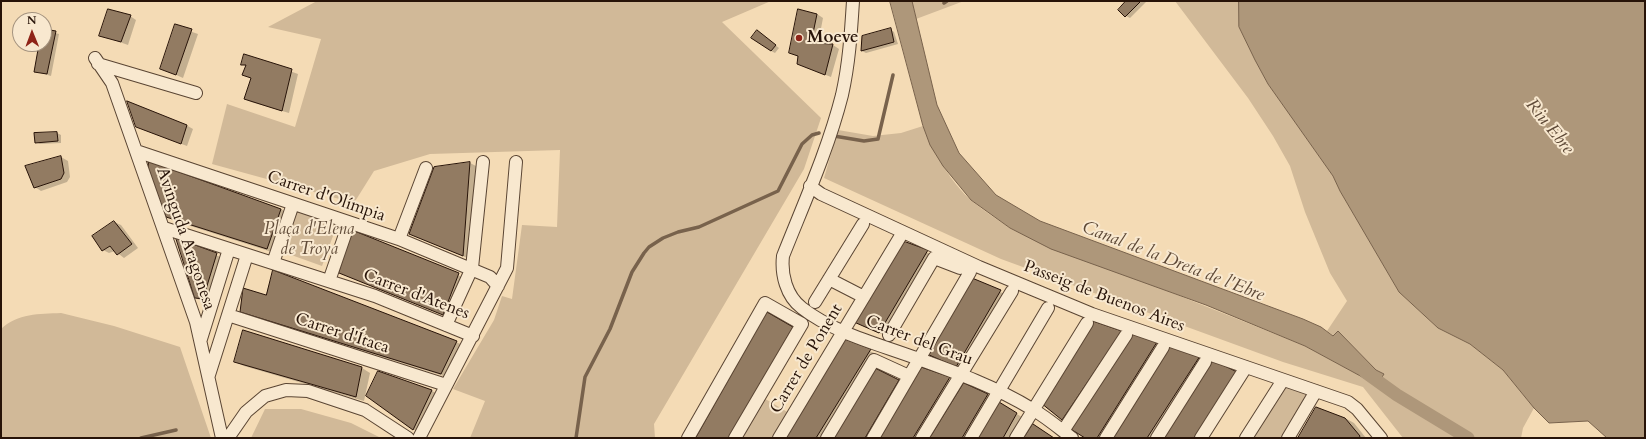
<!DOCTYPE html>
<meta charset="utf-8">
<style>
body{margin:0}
#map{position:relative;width:1646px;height:439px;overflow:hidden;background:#f4dbb5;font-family:Cardo,serif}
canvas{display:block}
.frame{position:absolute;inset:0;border:2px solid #271308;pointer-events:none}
.north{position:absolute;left:12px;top:12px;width:40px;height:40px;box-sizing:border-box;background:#f8e8cf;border:1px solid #a4937f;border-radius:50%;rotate:359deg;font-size:11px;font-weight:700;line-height:16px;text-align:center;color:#271308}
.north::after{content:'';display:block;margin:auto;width:14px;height:18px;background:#8f2418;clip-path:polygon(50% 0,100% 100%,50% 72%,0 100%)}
</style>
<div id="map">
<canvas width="1646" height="439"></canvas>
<div class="frame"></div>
<div class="north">N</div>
</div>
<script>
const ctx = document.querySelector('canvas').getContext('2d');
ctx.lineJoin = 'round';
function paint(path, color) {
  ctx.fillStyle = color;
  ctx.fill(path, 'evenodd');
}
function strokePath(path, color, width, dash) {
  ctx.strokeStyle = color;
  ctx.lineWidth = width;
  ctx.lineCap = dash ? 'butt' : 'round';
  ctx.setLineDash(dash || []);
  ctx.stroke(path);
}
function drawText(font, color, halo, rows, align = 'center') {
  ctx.font = font + ' Cardo,serif';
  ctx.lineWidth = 4;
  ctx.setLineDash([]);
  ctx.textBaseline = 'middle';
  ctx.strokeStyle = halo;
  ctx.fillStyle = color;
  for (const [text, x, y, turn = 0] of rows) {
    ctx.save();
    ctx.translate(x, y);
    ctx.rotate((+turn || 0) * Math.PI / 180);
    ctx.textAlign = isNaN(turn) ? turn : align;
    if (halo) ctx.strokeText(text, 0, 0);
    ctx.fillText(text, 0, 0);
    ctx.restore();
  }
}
const green = new Path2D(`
 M317 1H771L722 22 821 118 804 169 654 424 655 438H470L485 401 453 389 494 320 502 296 512 299 522 225 557 227 560 150 430 154 374 171 354 203 212 164 227 104 295 127 321 39 268 27Z
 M912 1H964L916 19Z
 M1175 1H1239V27L1255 60 1268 84 1333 176 1340 191 1399 292 1438 328 1470 344 1503 370 1534 408 1523 428 1521 438H1403L1363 387 1283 362 1001 259 824 178 838 130 873 136 901 133 923 126C933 151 951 183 972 201 984 211 997 219 1010 228L1305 346 1377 385 1384 374 1376 370 1338 331 1334 336 1327 331 1347 301 1330 273 1305 212 1290 166 1273 136 1248 98Z
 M296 211 337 225 322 266 283 252Z
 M61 313 114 326 180 347 211 438H1V329C18 313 39 314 61 313Z
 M1284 385 1309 394 1283 438H1251Z
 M762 397 789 413 774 438H738Z
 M265 409H301L351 423 381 438H251Z`);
const water = new Path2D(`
 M890 1H912L937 105 959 153 996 195 1040 221 1303 319 1321 327 1333 336 1338 331 1376 370 1384 374 1377 385 1305 346 1206 305 1051 249 1010 228 971 200 943 166 930 145 923 126Z
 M1239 1H1645V438H1607L1588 421 1549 423 1534 408 1503 370 1470 344 1438 328 1399 292 1340 191 1333 176 1268 84 1255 60 1239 27Z`);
const shadow = new Path2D(`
 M1127 1H1147L1130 18 1126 16Z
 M817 14 823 18 818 44 833 45 839 49 831 77 798 64 799 57 790 53Z
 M130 16 136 20 128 45 100 35Z
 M175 26 198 34 183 78 161 68Z
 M890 29 894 32 898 44 866 53 862 51Z
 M44 30 59 34 51 76 35 71 40 44H44Z
 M761 34 779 48 775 53 771 51Z
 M245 55 298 74 289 113 251 102 245 99 252 79 244 74 247 67 243 64Z
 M186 125 193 129 187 146 144 130Z
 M57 133 61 135V143L40 144 36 142 35 134Z
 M61 157 68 161 70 177 67 182 41 191 35 187 26 167Z
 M470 163 478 167 472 260 410 234Z
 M281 209 289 214 275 253 175 221 167 216Z
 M114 222 121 225 138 248 124 258 115 251 109 253 103 250Z
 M352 232 467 279 451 318 340 273Z
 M177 240 223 258 209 302 202 301 196 298Z
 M906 243 935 256 888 337 863 326Z
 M972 279 1009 296 965 370 928 354Z
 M267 296 456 342 465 346 450 378 250 316 241 311Z
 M1131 334 1157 343 1166 348 1167 346 1199 357 1208 362 1205 438H1086L1042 403Z
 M846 341 879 355 827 438H786Z
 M235 362 362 368 370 373 364 401 244 366Z
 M921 368 958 383 924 438H879Z
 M875 369 907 386 876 438H833Z
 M379 372 432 391 440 395 421 434 413 429Z
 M964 384 996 399 973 438H931Z
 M999 403 1025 419 1013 438H979Z
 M1345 418 1354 423 1366 438H1299Z`);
const stream = new Path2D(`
 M944 3 947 1
 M834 136 864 141 878 139 893 75
 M141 438 176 430
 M576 438 585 377 610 329 632 272 644 253 649 247 663 238 678 232 699 227 778 191 802 144 812 135 819 133`);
const canal = new Path2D(`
 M1365 372 1397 395 1468 438`);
const building = new Path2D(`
 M1126 1H1141L1125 17 1118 10Z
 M108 9 131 15 121 42 99 36Z
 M798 9 817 14 811 43 833 44 825 75 797 64 798 56 789 53Z
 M175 24 192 29 176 75 160 69Z
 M891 28 894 42 861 51 862 36Z
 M44 29 56 31 47 74 34 72 39 44H44Z
 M757 30 776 45 771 51 751 38Z
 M244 54 292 69 282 111 244 99 251 78 242 75 246 65H241Z
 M127 101 187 125 181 144 136 127Z
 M57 132 58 141 35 143 34 133Z
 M61 156 64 173 61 179 34 188 25 166Z
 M149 161 281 209 267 249 166 217 148 170Z
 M470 162 463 256 409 234 434 167Z
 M114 221 132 244 117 255 110 246 102 251 92 236Z
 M352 230 459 273 443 315 339 273Z
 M176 238 217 253 203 299 195 298Z
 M906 242 928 250 879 333 854 322 899 245Z
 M273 270 457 341 441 374 240 312 243 288 266 295Z
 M972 278 1001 290 956 367 927 354Z
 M767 312 793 327 730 438H696Z
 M1093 321 1122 331 1062 420 1041 403Z
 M243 330 362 367 356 397 234 362Z
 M1131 333 1157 342 1097 438H1085L1069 428Z
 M845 339 871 349 816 438H785Z
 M1167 345 1200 356 1147 438H1111Z
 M1209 358 1237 372 1194 438H1160Z
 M921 367 950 377 913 438H878Z
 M875 368 899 380 865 438H831Z
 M378 371 432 390 413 430 366 396Z
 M964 383 988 394 962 438H930Z
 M999 402 1017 413 1003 438H978Z
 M1316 407 1345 418 1360 436 1359 438H1298Z
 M1033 424 1054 438H1024Z`);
const minor = new Path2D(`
 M853 1C851 33 849 64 842 95 828 150 804 203 783 256 781 274 786 296 802 308 834 333 878 344 916 358 955 372 996 387 1032 409 1046 417 1059 428 1072 438
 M95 58 112 83 196 322 222 438
 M98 64 196 93
 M136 151 399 239 490 277 498 286
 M810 186 821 194 979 267 1092 314 1348 402 1357 409 1381 438
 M164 228 375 296 473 336
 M399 239 426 168
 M273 263 293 204
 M829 279 864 297
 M329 281 349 223
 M815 302 863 224
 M228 315 446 385
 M446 325 472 268 483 162
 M889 335 934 258 960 268 970 263
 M201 339 229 249
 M209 375 247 255
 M1063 431 1126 335
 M228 438 246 412 265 396 286 390 308 391 365 410 408 438
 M419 438 507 268 516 162
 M688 438 765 303 802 324 735 438
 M779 438 903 232
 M827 438 874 360 909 376
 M873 438 970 272
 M922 438 1012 291
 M971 438 1048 308
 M1016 438 1087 323
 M1106 438 1163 347
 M1157 438 1205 362
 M1201 438 1246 367
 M1246 438 1283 380
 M1288 438 1316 391`);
const markers = [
 [799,38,4,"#8f2418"]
];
const poiNames = [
 ["Moeve",807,38]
];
const streetNames = [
 ["Carrer d'Olímpia",326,197,19],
 ["Avinguda Aragonesa",185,239,71],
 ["Carrer d'Atenes",416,295,21],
 ["Passeig de Buenos Aires",1104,297,21],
 ["Carrer d'Ítaca",342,334,18],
 ["Carrer del Grau",919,341,21],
 ["Carrer de Ponent",807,359,-59]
];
const parkNames = [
 ["Plaça d'Elena",309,230],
 ["de Troya",309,250]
];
const waterNames = [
 ["Riu Ebre",1549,127,51],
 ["Canal de la Dreta de l'Ebre",1173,262,21]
];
paint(green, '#d1b998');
paint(water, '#ae977a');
strokePath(water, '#78624c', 1);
paint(shadow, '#0003');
strokePath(stream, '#78624c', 3.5);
strokePath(canal, '#ae977a', 13);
paint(building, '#927b62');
strokePath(building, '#271308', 1);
strokePath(minor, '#5a4533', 14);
strokePath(minor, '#f8e8cf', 12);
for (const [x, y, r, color] of markers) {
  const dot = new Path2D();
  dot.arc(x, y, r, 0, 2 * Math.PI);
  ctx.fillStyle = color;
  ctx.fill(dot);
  strokePath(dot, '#f8e8cf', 1.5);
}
drawText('bold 17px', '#271308', '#f8e8cf', poiNames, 'left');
drawText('17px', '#271308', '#f8e8cf', streetNames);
drawText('italic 17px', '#624d3a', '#f8e8cf', parkNames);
drawText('italic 18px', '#5d4836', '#f8e8cf', waterNames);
</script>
